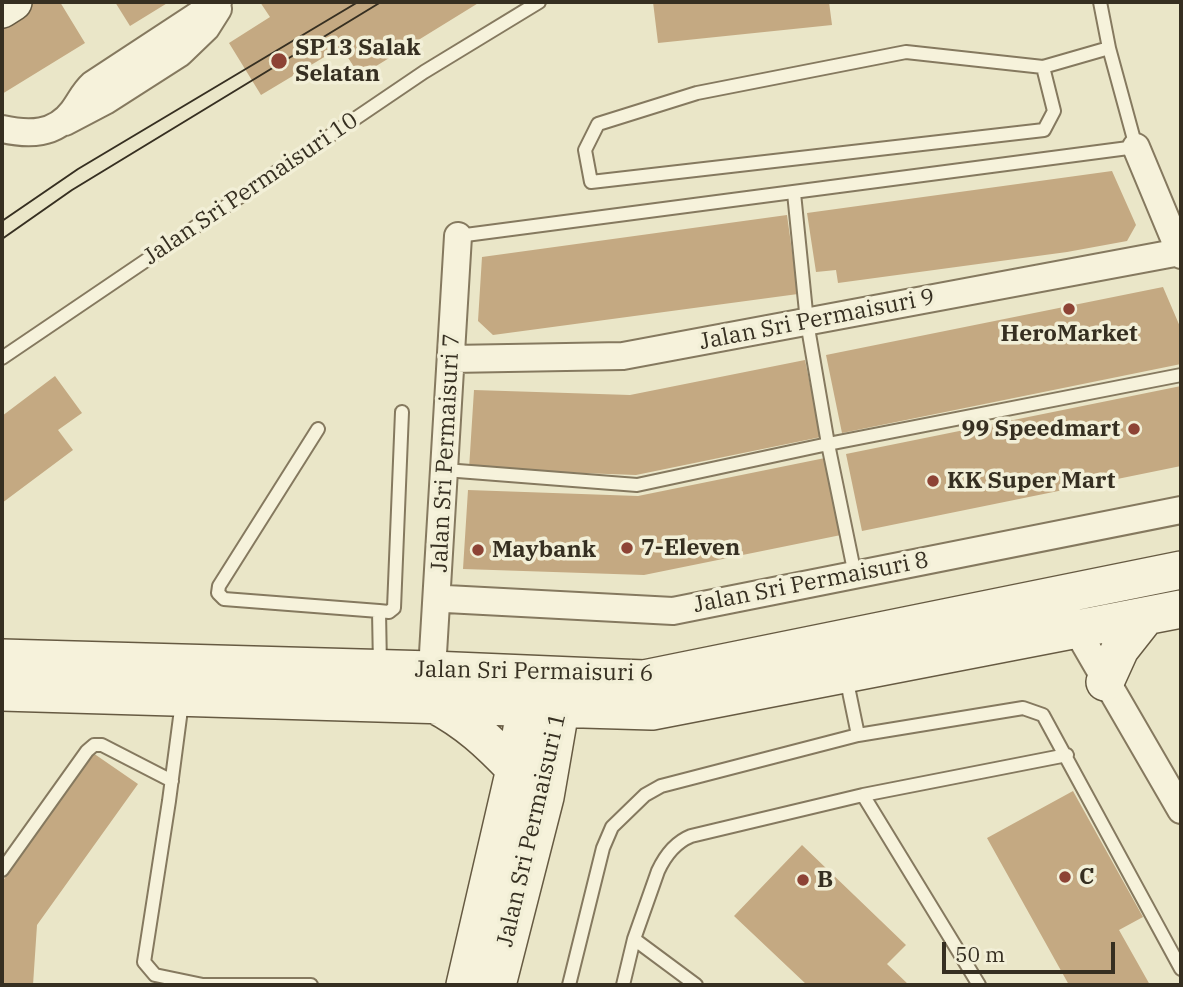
<!DOCTYPE html>
<style>
body{margin:0}
#map{position:relative;width:1183px;height:987px;overflow:hidden;background:#eae6c8;font-family:"IBM Plex Serif",serif}
canvas{display:block}
.frame{position:absolute;inset:0;border:4px solid #362f21;pointer-events:none}
.scale{position:absolute;left:942px;top:942px;width:173px;height:32px;box-sizing:border-box;border:4px solid #362f21;border-top:0;padding-left:9px;font-size:21px;line-height:24px;white-space:nowrap;color:#362f21;-webkit-text-stroke:5px #f2efd7;paint-order:stroke}
</style>
<div id="map">
<canvas width="1183" height="987"></canvas>
<div class="frame"></div>
<div class="scale">50 m</div>
</div>
<script>
const ctx = document.querySelector('canvas').getContext('2d');
ctx.lineJoin = 'round';
function paint(path, color) {
  ctx.fillStyle = color;
  ctx.fill(path, 'evenodd');
}
function strokePath(path, color, width, dash) {
  ctx.strokeStyle = color;
  ctx.lineWidth = width;
  ctx.lineCap = dash ? 'butt' : 'round';
  ctx.setLineDash(dash || []);
  ctx.stroke(path);
}
function drawText(font, color, halo, rows, align = 'center') {
  ctx.font = font + ' "IBM Plex Serif",serif';
  ctx.lineWidth = 7;
  ctx.setLineDash([]);
  ctx.textBaseline = 'middle';
  ctx.strokeStyle = halo;
  ctx.fillStyle = color;
  for (const [text, x, y, turn = 0] of rows) {
    ctx.save();
    ctx.translate(x, y);
    ctx.rotate((+turn || 0) * Math.PI / 180);
    ctx.textAlign = isNaN(turn) ? turn : align;
    if (halo) ctx.strokeText(text, 0, 0);
    ctx.fillText(text, 0, 0);
    ctx.restore();
  }
}
const building = new Path2D(`
 M23 2H60L85 43 2 94V15Z
 M115 2H169L130 26Z
 M260 2H480L360 76 341 47 261 95 229 43 270 17Z
 M653 2H829L832 25 658 43Z
 M1112 171 1136 225 1127 241 1067 252 838 283 836 270 816 272 807 213Z
 M787 215 798 294 493 335 478 321 482 257Z
 M1163 287 1181 329V364L842 433 826 355Z
 M805 360 821 437 636 475 469 469 474 390 630 395Z
 M55 376 82 413 58 430 73 450 2 503V416Z
 M1181 386V466L862 531 846 454Z
 M825 458 841 535 644 575 463 569 468 490 638 496Z
 M93 753 138 784 37 925 33 985H2V882Z
 M1073 791 1143 917 1119 930 1150 985H1069L987 838Z
 M802 845 906 945 887 964 909 985H807L734 916Z`);
const lane = new Path2D(`
 M1043 67 1054 111 1044 130 591 182 585 150 598 124 697 93 906 52 1043 67 1109 48
 M794 193 807 322 828 444 855 575
 M458 236 1136 147 1109 48 1100 2
 M2 358 424 72 539 2
 M318 429 219 586 218 593 224 599 379 611 389 612 394 608 402 412
 M445 470 637 485 828 444 1181 375
 M379 611 380 667
 M846 677 858 735
 M182 702 169 801 144 962 155 975 203 985H311
 M863 795 979 985
 M2 870 87 751 94 745H102L172 781
 M634 939 696 985
 M569 985 603 848 612 827 645 795 661 786 858 735 1023 708 1043 715 1181 969
 M623 985 634 939 658 871C665 856 676 842 691 836L863 795 1067 755`);
const street = new Path2D(`
 M65 122 105 101 180 53 206 28 218 9
 M2 129C29 135 55 135 73 111 80 102 83 93 93 84L218 2
 M1136 147 1181 255
 M451 359 623 356 1180 252
 M437 602 446 599 673 611 1181 510
 M1068 615 1181 810
 M432 670 458 236`);
const secondary = new Path2D(`
 M2 9 13 2
 M2 658 432 670 644 679 1181 570
 M1105 682 1120 649 1146 616
 M2 692 652 711 1181 609
 M434 704C468 722 489 742 515 769
 M465 985 515 769 530 683
 M497 985 545 797 564 687`);
const tram = new Path2D(`
 M2 221 78 169 358 2
 M2 239 72 190 381 2`);
const markers = [
 [279,61,9,"#8d4335"],
 [1069,309,7,"#8d4335"],
 [1134,429,7,"#8d4335"],
 [933,481,7,"#8d4335"],
 [627,548,7,"#8d4335"],
 [478,550,7,"#8d4335"],
 [1065,877,7,"#8d4335"],
 [803,880,7,"#8d4335"]
];
const poiNames = [
 ["SP13 Salak",295,48],
 ["Selatan",295,74],
 ["HeroMarket",1069,334,"center"],
 ["99 Speedmart",1120,429,"right"],
 ["KK Super Mart",947,481],
 ["7-Eleven",641,548],
 ["Maybank",492,550],
 ["C",1079,877],
 ["B",817,880]
];
const streetNames = [
 ["Jalan Sri Permaisuri 10",251,189,-34],
 ["Jalan Sri Permaisuri 9",817,320,-11],
 ["Jalan Sri Permaisuri 7",446,453,-87],
 ["Jalan Sri Permaisuri 8",811,583,-11],
 ["Jalan Sri Permaisuri 6",534,672,1],
 ["Jalan Sri Permaisuri 1",532,830,-77]
];
paint(building, '#c4a982');
strokePath(lane, '#85795f', 16);
strokePath(street, '#85795f', 30);
strokePath(secondary, '#665a42', 40);
strokePath(lane, '#f6f2db', 12);
strokePath(street, '#f6f2db', 26);
strokePath(secondary, '#f6f2db', 37);
strokePath(tram, '#362f21', 2);
for (const [x, y, r, color] of markers) {
  const dot = new Path2D();
  dot.arc(x, y, r, 0, 2 * Math.PI);
  ctx.fillStyle = color;
  ctx.fill(dot);
  strokePath(dot, '#f2efd7', 2.5);
}
drawText('bold 23px', '#362f21', '#f2efd7', poiNames, 'left');
drawText('23px', '#362f21', '#f2efd7', streetNames);
</script>
